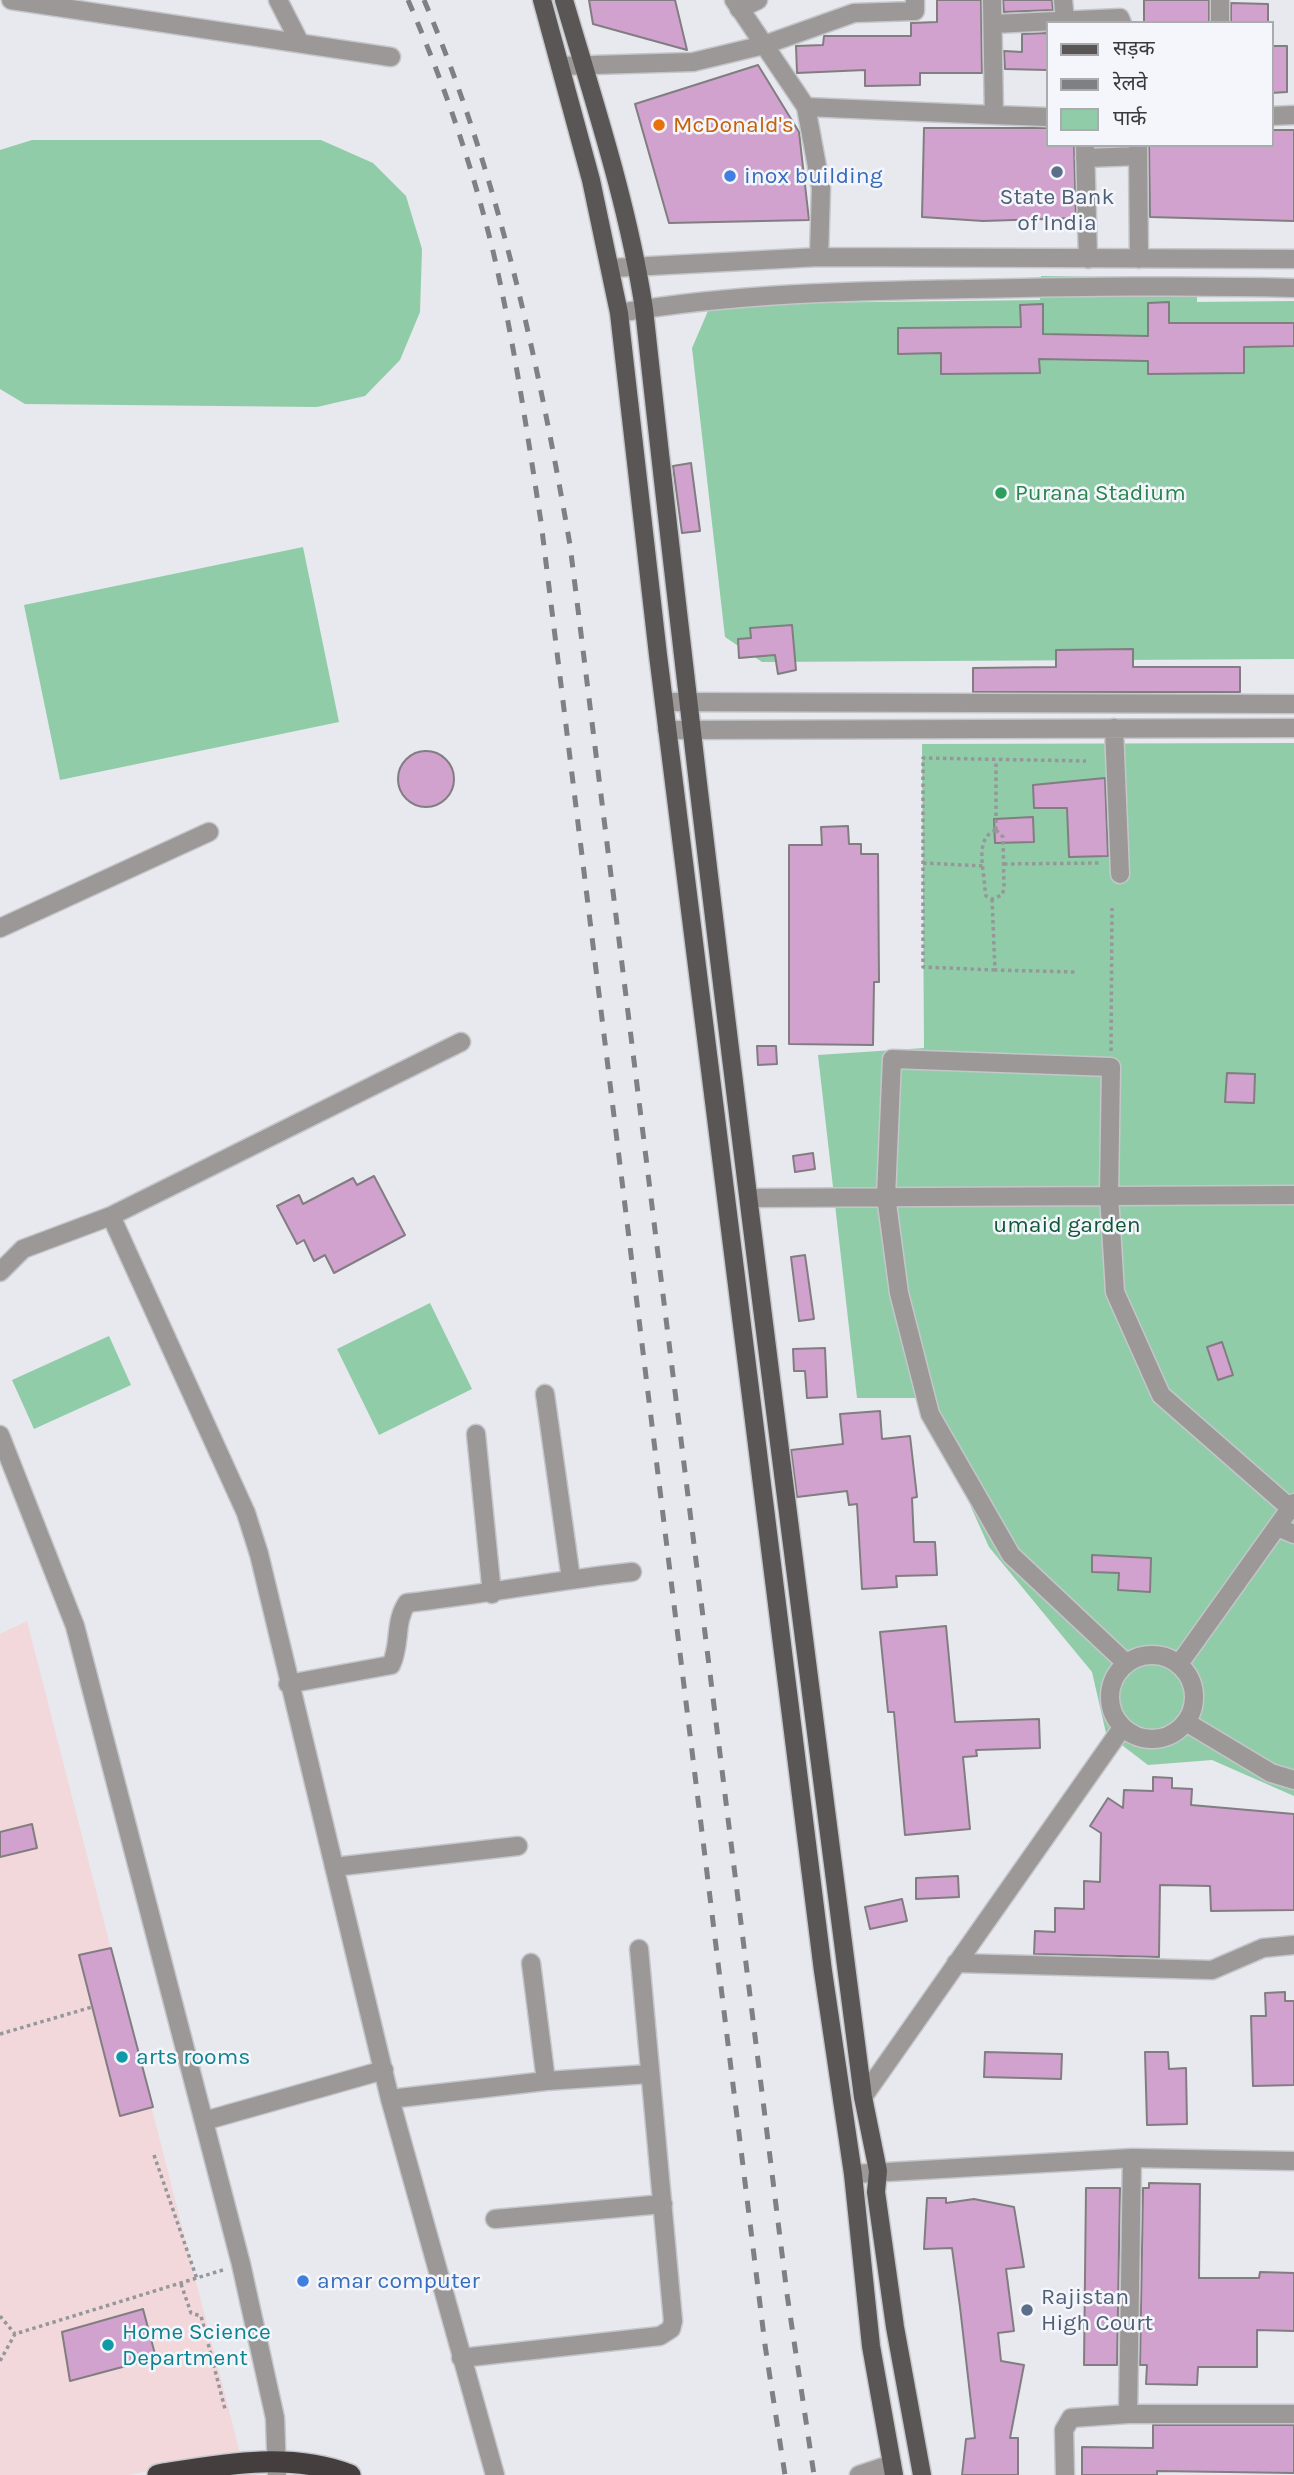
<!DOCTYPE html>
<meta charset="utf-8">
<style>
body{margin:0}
#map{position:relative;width:1294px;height:2475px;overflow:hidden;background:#e7e9ee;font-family:Karla,"Noto Sans Devanagari",sans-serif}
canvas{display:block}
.legend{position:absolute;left:1046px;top:21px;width:228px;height:126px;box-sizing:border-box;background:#f4f6fb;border:2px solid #a9abaf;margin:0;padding:9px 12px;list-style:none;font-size:21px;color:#393a3c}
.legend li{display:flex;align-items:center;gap:14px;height:35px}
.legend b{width:35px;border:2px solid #a9abaf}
</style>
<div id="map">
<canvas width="1294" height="2475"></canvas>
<ul class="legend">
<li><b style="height:9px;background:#5a5655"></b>सड़क</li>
<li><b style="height:9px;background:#7e8083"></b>रेलवे</li>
<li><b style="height:19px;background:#91cca9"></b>पार्क</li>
</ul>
</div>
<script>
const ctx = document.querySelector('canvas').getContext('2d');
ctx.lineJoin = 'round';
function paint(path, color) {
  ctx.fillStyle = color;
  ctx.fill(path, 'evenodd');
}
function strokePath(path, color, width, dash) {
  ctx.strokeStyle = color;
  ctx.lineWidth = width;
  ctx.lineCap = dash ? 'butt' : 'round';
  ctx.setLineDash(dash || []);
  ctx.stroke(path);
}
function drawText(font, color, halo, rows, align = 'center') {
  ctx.font = font + ' Karla,sans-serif';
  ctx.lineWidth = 5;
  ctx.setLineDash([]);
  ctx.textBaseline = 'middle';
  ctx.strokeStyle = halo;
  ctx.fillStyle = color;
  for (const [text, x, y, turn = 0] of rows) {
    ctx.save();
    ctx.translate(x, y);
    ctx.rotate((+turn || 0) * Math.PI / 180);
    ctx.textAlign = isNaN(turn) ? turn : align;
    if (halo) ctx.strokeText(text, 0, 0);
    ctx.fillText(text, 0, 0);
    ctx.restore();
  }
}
const education = new Path2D(`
 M27 1621 240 2453 128 2475H0V1634Z`);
const green = new Path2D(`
 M32 140H321L373 163 406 196 422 249 420 312 400 360 365 396 317 407 25 404 0 389V150Z
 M1041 276 1197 278V302L1294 301V659L762 662 725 637 692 348 711 304 1040 300Z
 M303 547 339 722 60 780 24 605Z
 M1294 743V1796L1212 1760 1148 1765 1106 1733 1092 1672 989 1547 922 1398H857L818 1055 924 1048 922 744Z
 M430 1303 472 1389 379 1435 337 1349Z
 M109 1336 131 1385 34 1429 12 1380Z`);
const building = new Path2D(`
 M589 0H675L687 50 593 24Z
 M937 0H981L982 73H920V85L865 86V70L797 73 796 46 823 45 824 36H911V23L937 22Z
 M1003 0H1052L1053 10 1004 12Z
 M1144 0H1209V23H1144Z
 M1231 3 1268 4V23H1231Z
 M1047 33V70L1005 69 1004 51 1022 52V34Z
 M1271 46H1287V92L1271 93Z
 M758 65 799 132 809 220 669 223 635 104Z
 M924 128H1047V145H1074L1076 218 983 221 922 217Z
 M1271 130H1294V221L1150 217 1149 145H1271Z
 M1169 302V323H1294V346L1244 347V373L1148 374V361L1039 359 1040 373 941 374V353L898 354V328L1021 327 1020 305 1043 304V334L1148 336V303Z
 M691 463 700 531 682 533 673 466Z
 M792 625 796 670 778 674 775 655 739 658 738 639 751 638 750 628Z
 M1133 649V667H1240V692H973V668L1056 667V650Z
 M398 779a28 28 0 1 1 56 0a28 28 0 1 1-56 0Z
 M1105 778 1108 856 1069 857 1067 808H1034L1033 785Z
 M1033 817 1034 842 995 843 994 819Z
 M848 826 849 844H861V854H878L879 982H874L873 1045 789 1044V845H822L821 827Z
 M757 1046H776L777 1064 758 1065Z
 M1227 1073 1255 1074 1254 1103 1225 1102Z
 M813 1153 815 1169 795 1172 793 1156Z
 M374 1176 405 1235 334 1273 325 1255 314 1261 304 1240 297 1244 277 1206 299 1195 303 1204 353 1178 357 1185Z
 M805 1255 814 1319 799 1321 791 1257Z
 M1222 1342 1233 1375 1218 1380 1207 1347Z
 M825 1348 827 1397 807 1398 805 1371H794L793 1349Z
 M880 1411 882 1439 910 1436 917 1497 912 1498 914 1542H935L937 1575 896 1576 897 1587 862 1589 857 1504 849 1505 847 1491 797 1497 791 1450 843 1444 840 1414Z
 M1092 1555 1151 1558 1150 1592 1118 1590 1119 1573 1092 1572Z
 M946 1626 955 1722 1039 1719 1040 1748 976 1750 977 1756 963 1757 970 1829 905 1835 894 1712H888L880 1632Z
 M1153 1777 1172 1778V1788L1192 1789 1191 1805 1294 1814V1910L1211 1911 1210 1886 1160 1885 1159 1957 1034 1954 1035 1931 1055 1932V1908L1084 1909V1881L1100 1882 1101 1833 1090 1826 1108 1798 1123 1808 1124 1790 1153 1791Z
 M32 1824 37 1848 0 1857V1832Z
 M958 1876 959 1897 916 1899V1878Z
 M902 1899 907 1921 870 1929 865 1907Z
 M111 1948 153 2107 120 2116 79 1955Z
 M1285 1992V2001H1294V2085L1253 2086 1251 2016H1266L1265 1993Z
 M985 2052 1062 2054 1061 2079 984 2077Z
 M1145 2052H1168L1169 2069 1186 2068 1187 2124 1147 2125Z
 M1149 2183 1200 2184 1199 2278H1259L1260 2272 1294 2273V2331L1257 2330V2367H1198L1197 2385 1146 2384 1147 2365H1140L1143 2188H1149Z
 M1086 2188H1120L1117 2365H1084Z
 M927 2198H946V2203L974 2199 1014 2207 1024 2267 1006 2269 1014 2331 998 2333 1001 2361 1024 2365 1010 2438H1018V2475H962L966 2439 975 2438 960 2307 952 2248 924 2249Z
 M143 2309 156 2358 70 2381 62 2332Z
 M1153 2425H1294V2473L1157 2471V2475H1082V2447L1153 2448Z`);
const path = new Path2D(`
 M996 830 1003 837 1004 889 1002 895 992 899 986 896 985 889C984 869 974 838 996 830Z
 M996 830V760
 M923 863 984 866
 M1004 864 1100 863
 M992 899 995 970 1075 972
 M995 970 923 967V758L1086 761
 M1111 1051 1112 908
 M0 2034 92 2007
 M154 2155 197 2279
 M181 2284 191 2313 201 2316 225 2409
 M0 2316 15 2334
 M0 2361 15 2334 226 2269`);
const minor = new Path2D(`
 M11 0 391 57
 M278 0 300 43
 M734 0 806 107 821 188 819 257
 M992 0 994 115 1047 117
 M1063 0 1065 20
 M739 9 758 0
 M1220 23V0
 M993 24 1120 18 1122 23
 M560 66 693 62 764 45 854 13 915 11V0
 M806 107 994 115
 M1271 116 1294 115
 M1085 145 1088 259
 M1138 145 1139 259
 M1085 158 1138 156
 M612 268 819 257 1294 259
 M619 313C736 293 851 291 969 289 1078 287 1186 285 1294 288
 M664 702 1294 704
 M1114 728 1120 874
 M667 730 1294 728
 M0 928 209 832
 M749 1198 1294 1195
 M111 1216 246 1513 259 1554 390 2099 495 2475
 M0 1272 23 1249 111 1216 461 1042
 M545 1394 571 1579
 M476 1434 492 1594
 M0 1435 75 1626 241 2264 275 2418 277 2475
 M1277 1527 1294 1534
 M1110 1697a42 42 0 1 1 84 0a42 42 0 1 1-84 0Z
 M1126 1663 1011 1555 930 1414 899 1293 886 1196 892 1059 1111 1067 1109 1195 1115 1292 1161 1395 1290 1508
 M1179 1664 1294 1503
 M288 1684 391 1665C401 1645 394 1622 407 1603 482 1595 556 1580 632 1572
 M1186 1722 1271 1773 1294 1780
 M334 1867 518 1846
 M531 1963 546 2081
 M956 1963 1212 1970 1263 1948 1294 1945
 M863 2097 1122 1728
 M390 2099 546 2081 649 2074
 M204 2121 384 2070
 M853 2174 1132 2158 1294 2161
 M495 2219 663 2204
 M461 2358 660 2336 671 2329 673 2321 639 1949
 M1128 2414 1132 2158
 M859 2475 892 2464
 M1065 2475 1064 2430 1071 2418 1128 2414H1294`);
const major = new Path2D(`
 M542 0 591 180 619 313 658 655 823 1971 853 2174 871 2346 894 2475
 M564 0C594 102 628 204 644 309 709 906 786 1501 863 2097L878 2171 876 2192 895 2327 922 2475`);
const highway = new Path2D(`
 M158 2475C220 2465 288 2451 350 2475`);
const rail = new Path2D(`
 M408 0C443 81 472 165 493 251 514 341 527 432 541 522L765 2345 785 2475
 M424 0C498 174 538 360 570 545L787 2294 814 2475`);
const markers = [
 [659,125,7,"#e8710a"],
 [1057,172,7,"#5c6f8a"],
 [730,176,7,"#3f7fe0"],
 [1001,493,7,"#2e9e5b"],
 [122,2057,7,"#0f9aa8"],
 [303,2281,7,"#3f7fe0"],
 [1027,2310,7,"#5c6f8a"],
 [108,2345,7,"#0f9aa8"]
];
const foodNames = [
 ["McDonald's",673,125]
];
const shopNames = [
 ["inox building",744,176],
 ["amar computer",317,2281]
];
const serviceNames = [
 ["State Bank",1057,197],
 ["of India",1057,223],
 ["Rajistan",1041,2297,"left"],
 ["High Court",1041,2323,"left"]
];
const leisureNames = [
 ["Purana Stadium",1015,493]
];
const parkNames = [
 ["umaid garden",1067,1225]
];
const cultureNames = [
 ["arts rooms",136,2057],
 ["Home Science",122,2332],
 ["Department",122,2358]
];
paint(education, '#f2d8da');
paint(green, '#91cca9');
paint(building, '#d1a2cd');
strokePath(building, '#817d80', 2);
strokePath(minor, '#c4c6ca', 21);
strokePath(major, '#c4c6ca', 21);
strokePath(highway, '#c4c6ca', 24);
strokePath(path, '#95979a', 3.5, [3.5, 3.5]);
strokePath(minor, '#9b9897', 18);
strokePath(major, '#5a5655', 18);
strokePath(highway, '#443f3e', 21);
strokePath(rail, '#7e8083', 5, [12, 12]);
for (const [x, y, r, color] of markers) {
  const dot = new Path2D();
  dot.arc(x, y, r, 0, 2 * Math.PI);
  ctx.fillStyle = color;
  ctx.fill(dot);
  strokePath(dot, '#f4f6fb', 2.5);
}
drawText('23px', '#c56008', '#f4f6fb', foodNames, 'left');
drawText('23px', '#366cbe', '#f4f6fb', shopNames, 'left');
drawText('23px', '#4e5e75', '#f4f6fb', serviceNames);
drawText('23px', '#27864d', '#f4f6fb', leisureNames, 'left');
drawText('23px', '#105737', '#f4f6fb', parkNames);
drawText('23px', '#0d838f', '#f4f6fb', cultureNames, 'left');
</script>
